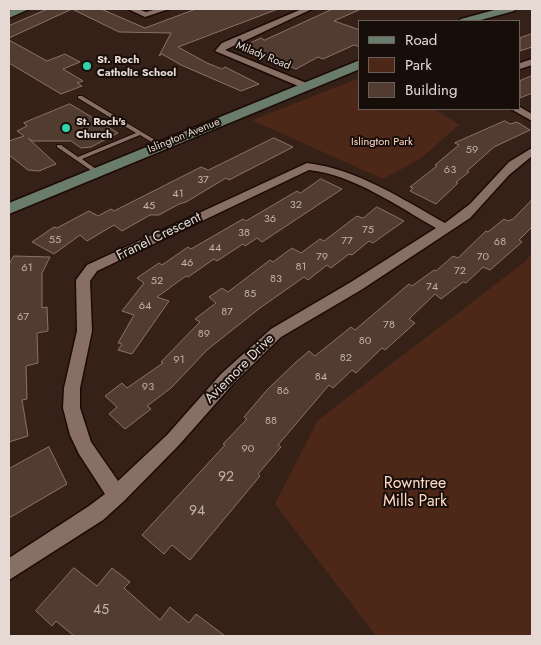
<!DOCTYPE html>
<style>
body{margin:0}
#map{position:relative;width:541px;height:645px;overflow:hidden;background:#362119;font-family:Jost,sans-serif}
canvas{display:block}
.frame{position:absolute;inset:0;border:10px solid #e6d8d2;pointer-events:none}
.legend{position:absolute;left:358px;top:20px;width:162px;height:90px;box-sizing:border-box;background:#170e0a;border:1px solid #6a5f5a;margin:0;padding:6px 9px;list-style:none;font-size:15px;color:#e6d8d2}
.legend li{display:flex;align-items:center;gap:10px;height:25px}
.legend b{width:25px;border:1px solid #6a5f5a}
</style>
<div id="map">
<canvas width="541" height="645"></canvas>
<div class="frame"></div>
<ul class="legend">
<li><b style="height:6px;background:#6a7c6b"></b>Road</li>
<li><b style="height:14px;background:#4d2818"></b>Park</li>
<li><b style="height:14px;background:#523c32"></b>Building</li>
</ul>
</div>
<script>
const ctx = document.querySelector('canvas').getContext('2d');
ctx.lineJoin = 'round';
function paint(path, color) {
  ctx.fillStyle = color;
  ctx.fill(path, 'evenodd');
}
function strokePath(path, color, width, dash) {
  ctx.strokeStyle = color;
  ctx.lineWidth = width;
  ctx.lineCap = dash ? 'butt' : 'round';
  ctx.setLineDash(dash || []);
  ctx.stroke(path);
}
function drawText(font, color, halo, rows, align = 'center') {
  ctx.font = font + ' Jost,sans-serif';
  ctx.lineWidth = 4;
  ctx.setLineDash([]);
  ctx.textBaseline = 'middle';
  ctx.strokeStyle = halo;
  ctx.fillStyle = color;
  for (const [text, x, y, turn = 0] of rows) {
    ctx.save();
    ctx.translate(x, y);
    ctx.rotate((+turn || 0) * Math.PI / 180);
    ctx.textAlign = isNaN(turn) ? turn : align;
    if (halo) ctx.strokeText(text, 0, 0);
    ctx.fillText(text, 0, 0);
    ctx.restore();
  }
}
const green = new Path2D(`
 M360 78V109H435L459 125 420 159 383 179 252 120Z
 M532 252V636H376L275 504 318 420 526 261Z`);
const building = new Path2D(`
 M48 9H101L145 28 196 9H278L178 47 207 63 222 69 225 67 259 84 241 91 181 65 162 54 159 56 171 33 119 32 72 9 9 38V26Z
 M333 9H361L334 21 360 30V47L354 45 323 59 318 57 296 69 243 46 261 38 264 40Z
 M532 34V47L520 51V38Z
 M9 40 47 61 65 54 80 62 63 69 83 81 77 83 82 86 61 94 9 63Z
 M532 76V93L520 98V81Z
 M70 104 118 133 91 147 81 148 71 141H32L28 138 56 164 39 171 28 170 9 155V141L24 136 17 131 27 126 24 123Z
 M505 121 510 124 517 122 530 130 494 147 467 171 469 172 456 182 458 183 436 204 410 191 413 188 410 187 437 166 435 165 459 145 455 143Z
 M274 138 293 147 229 180 226 178 186 202 179 204 159 215H150L122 231 114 225 87 241 80 235 54 254 32 242 54 227 57 228 89 211 98 216 111 209 114 211 201 167 208 170Z
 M321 179 342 189 262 242 257 238 245 246 243 244 217 261 214 259 188 277 186 276 157 297 169 301 132 354 118 350 122 344 118 343 134 315 122 311 144 283 137 278 159 263 162 265 188 247 191 249 243 219 246 221 297 191 300 193Z
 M532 200V227L519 240 522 242 490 270 483 267 466 283 463 282 441 299 435 294 409 319 415 323 385 350 382 348 356 373 352 370 333 388 329 385 278 445 281 447 258 474 260 476 190 560 172 545 164 554 142 535 225 445 223 444 247 419 244 417 267 390 295 363 309 351 315 356 351 327 355 330 409 284 412 286 434 270 436 271 453 256 458 258 486 231 488 232 504 219 508 221 513 219Z
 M377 207 404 221 373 243 369 241 352 255 349 254 331 268 327 265 308 280 304 277 260 308 207 350 171 388 147 406 151 409 125 429 109 414 117 407 105 396 122 383 127 388 163 363 161 362 200 322 195 319 216 303 209 297 222 288 228 292 270 260 273 262 292 248 301 253 320 239 324 241 357 216 363 218Z
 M14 256 50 257 42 273V308L47 307 48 331 37 333 38 363 26 366 27 399 22 400 28 436 9 442V265Z
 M49 447 67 484 9 518V469Z
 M74 568 97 586 112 568 130 582 124 588 160 620 170 607 189 623 196 614 225 636H74L56 621 52 626 36 611Z`);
const lane = new Path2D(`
 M78 96H82L165 146 160 147 140 135 82 159 100 172 97 174 95 173 57 147V145H61L78 157 136 133 78 98Z`);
const street = new Path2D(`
 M128 9H138L146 12 157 9H169L145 17Z
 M302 9H312L225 50 309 84V88H303L215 51 222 43Z
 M532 59V65L520 69V63Z
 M520 107 532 114V121L511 109H520Z
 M532 148V156L509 175 470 218 361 290 281 337 233 384 179 445 124 501 103 520 9 580V558L89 506 105 494 79 454 70 435 63 408 64 388 77 331 76 280 87 265 307 163C357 169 402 199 445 223L470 204 509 162ZM309 170C354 175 397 206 436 228L351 282 271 329 221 374 167 435 118 481 91 442 80 408V388L92 331 90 281 97 271Z`);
const secondary = new Path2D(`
 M14 9H29L9 18V11Z
 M498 9H516L514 11 477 21H459L461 19Z
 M360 60V69L9 214V203Z`);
const markers = [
 [87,66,5,"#30d4aa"],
 [66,128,5,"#30d4aa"]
];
const farStreetnames = [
 ["Milady Road",263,56,22],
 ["Islington Avenue",184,136,-22]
];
const farPoinames = [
 ["St. Roch",97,60],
 ["Catholic School",97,73],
 ["St. Roch's",76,122],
 ["Church",76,135]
];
const farParknames = [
 ["Islington Park",382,142]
];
const numberNames = [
 ["59",472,150],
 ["63",450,170],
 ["37",203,180],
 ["41",178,194],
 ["32",296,205],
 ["45",149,206],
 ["36",270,219],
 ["75",368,230],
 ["38",244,233],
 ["55",55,240],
 ["77",347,241],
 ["68",500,242],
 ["44",215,248],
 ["79",322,257],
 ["70",483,257],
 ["46",187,263],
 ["81",301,267],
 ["61",27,268],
 ["72",460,271],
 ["83",276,279],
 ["52",157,281],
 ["74",432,287],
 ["85",250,294],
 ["64",145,306],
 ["87",227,312],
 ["67",23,317],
 ["78",389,325],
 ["89",204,334],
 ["80",365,341],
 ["82",346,358],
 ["91",179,360],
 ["84",321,377],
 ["93",148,387],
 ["86",283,391],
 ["88",271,421],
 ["90",248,449]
];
const streetNames = [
 ["Franel Crescent",159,237,-26],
 ["Aviemore Drive",240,369,-45]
];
const nearNumbernames = [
 ["92",226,478],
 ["94",197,512],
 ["45",101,611]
];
const nearParknames = [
 ["Rowntree",415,484],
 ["Mills Park",415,502]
];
paint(green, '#4d2818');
paint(building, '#523c32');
strokePath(building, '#8b7267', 1);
strokePath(lane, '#1c0a04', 2);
strokePath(street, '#1c0a04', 3);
strokePath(secondary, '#1c0a04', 3);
paint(lane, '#886f65');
paint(street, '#886f65');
paint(secondary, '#6a7c6b');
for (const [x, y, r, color] of markers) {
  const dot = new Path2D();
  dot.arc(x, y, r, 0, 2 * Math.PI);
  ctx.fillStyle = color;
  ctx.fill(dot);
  strokePath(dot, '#170e0a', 2);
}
drawText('11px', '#e6d8d2', '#170e0a', farStreetnames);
drawText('bold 11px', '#e6d8d2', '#170e0a', farPoinames, 'left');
drawText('11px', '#fed7c6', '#170e0a', farParknames);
drawText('11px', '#c1b1aa', null, numberNames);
drawText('14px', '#e6d8d2', '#170e0a', streetNames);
drawText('14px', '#c1b1aa', null, nearNumbernames);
drawText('16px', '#fed7c6', '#170e0a', nearParknames);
</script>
